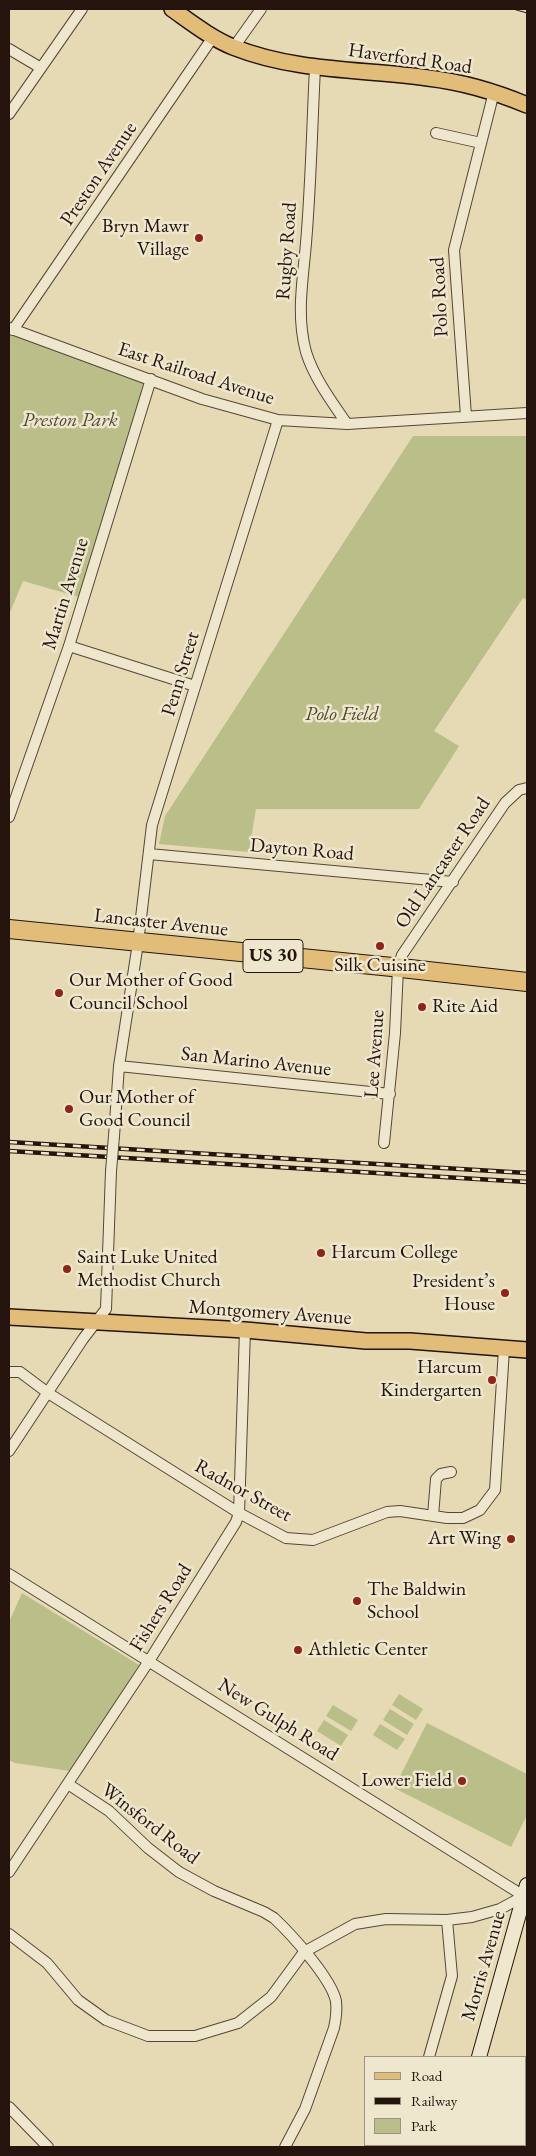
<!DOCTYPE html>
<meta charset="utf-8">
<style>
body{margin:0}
#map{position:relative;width:536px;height:2156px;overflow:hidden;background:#e5dab4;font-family:"EB Garamond",serif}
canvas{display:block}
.frame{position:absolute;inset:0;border:10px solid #25140d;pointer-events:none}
.legend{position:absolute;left:364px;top:2056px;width:162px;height:90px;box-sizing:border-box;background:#eee7ce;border:1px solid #9e9381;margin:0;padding:6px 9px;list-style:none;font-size:15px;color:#25140d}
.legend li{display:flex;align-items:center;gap:10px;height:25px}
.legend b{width:25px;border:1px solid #9e9381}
</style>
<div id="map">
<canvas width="536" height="2156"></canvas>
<div class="frame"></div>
<ul class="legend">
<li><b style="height:6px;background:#e2bd7a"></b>Road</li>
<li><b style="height:6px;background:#25140d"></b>Railway</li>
<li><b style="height:14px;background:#babe89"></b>Park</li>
</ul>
</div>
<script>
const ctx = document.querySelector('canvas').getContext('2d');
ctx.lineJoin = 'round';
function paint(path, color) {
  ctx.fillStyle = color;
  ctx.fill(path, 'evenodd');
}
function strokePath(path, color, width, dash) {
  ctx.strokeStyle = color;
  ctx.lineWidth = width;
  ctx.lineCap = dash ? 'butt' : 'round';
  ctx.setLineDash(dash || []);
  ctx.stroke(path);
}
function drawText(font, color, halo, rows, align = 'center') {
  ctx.font = font + ' "EB Garamond",serif';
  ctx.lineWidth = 5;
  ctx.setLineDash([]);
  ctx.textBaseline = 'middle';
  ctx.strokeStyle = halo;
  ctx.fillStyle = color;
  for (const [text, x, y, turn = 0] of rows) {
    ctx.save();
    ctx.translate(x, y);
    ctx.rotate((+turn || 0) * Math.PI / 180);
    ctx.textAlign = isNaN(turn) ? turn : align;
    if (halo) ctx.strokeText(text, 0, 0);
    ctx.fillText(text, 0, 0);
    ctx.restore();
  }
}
const green = new Path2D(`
 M9 334 146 383 79 597 23 581 9 615Z
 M413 436H527V600L523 598 434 731 459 746 419 809H256L249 852 159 844 165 816Z
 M22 1593 139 1665 70 1771 15 1763 9 1760V1622Z
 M399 1694 423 1709 416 1720 392 1705Z
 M333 1705 358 1720 351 1731 326 1716Z
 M390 1709 414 1724 407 1735 383 1720Z
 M324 1720 348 1735 341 1746 317 1731Z
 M427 1723 527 1774V1815L511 1847 394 1788Z
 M380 1724 405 1739 397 1750 373 1735Z`);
const street = new Path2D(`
 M234 47 261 9
 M9 49 41 68
 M315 68C312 126 311 185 306 243 303 280 296 315 306 352 314 378 332 402 347 424
 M9 114 82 9
 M436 133 481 143
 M9 328 202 399 278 420 347 424 527 413
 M13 330 213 37
 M466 416 454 250 494 92
 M69 646 195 686
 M9 817 69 646 151 379
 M149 854 453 882
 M119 1066 390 1094
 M114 1136 119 1066 138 943 152 825 278 420
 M384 1143 395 1033 398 968 402 955 505 803 519 790 527 788
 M9 1372H20L48 1393 239 1513 286 1538 313 1540 387 1512 400 1511 447 1518H463L480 1510 495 1490 504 1349
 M9 1451 83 1339 106 1309 111 1171
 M433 1516 436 1479 441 1474 451 1472
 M9 1574 527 1898
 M68 1784 109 1811 148 1848 179 1872 214 1891 264 1912 274 1918C292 1935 331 1978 336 2001 337 2010 336 2019 334 2028L305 2109 285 2147
 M9 1872 149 1661 236 1522 239 1513 245 1330
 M9 1934 47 1963 78 2000 106 2020 148 2036H195L238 2023 271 1997 304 1952 355 1924 386 1919 447 1920 472 1917 500 1909 524 1896
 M429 2057 452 1976 447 1920
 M9 2107 48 2147
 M403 2147 404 2145`);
const secondary = new Path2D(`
 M479 2057 527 1885
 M453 2147 454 2145`);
const primary = new Path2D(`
 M172 9C192 23 211 38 233 47 296 72 363 69 428 78 462 82 496 92 527 105
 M9 1317 245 1330 366 1341H410L527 1350`);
const highway = new Path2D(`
 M9 929 392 967 527 982`);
const tram = new Path2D(`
 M513 9 527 13`);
const rail = new Path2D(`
 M9 1142 527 1173
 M9 1151 527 1182`);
const streetBridge = new Path2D(`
 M111 1171 114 1136`);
const markers = [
 [199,238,5,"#8f2418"],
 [380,946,5,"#8f2418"],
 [59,993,5,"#8f2418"],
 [422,1007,5,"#8f2418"],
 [69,1109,5,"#8f2418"],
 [321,1253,5,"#8f2418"],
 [67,1269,5,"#8f2418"],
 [505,1293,5,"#8f2418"],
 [492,1380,5,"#8f2418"],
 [511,1539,5,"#8f2418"],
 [357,1601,5,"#8f2418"],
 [298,1650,5,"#8f2418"],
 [462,1781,5,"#8f2418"]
];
const shields = [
 [273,956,60]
];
const shieldNames = [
 ["US 30",273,956]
];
const streetNames = [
 ["Haverford Road",410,59,8],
 ["Preston Avenue",99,174,-56],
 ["Rugby Road",287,251,-86],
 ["Polo Road",440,297,-93],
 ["East Railroad Avenue",196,374,18],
 ["Martin Avenue",66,594,-73],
 ["Penn Street",181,674,-73],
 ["Dayton Road",302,850,5],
 ["Old Lancaster Road",443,863,-56],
 ["Lancaster Avenue",161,923,6],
 ["Lee Avenue",375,1054,-86],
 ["San Marino Avenue",256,1062,6],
 ["Montgomery Avenue",270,1313,4],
 ["Radnor Street",243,1491,29],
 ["Fishers Road",161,1608,-58],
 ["New Gulph Road",278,1720,32],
 ["Winsford Road",150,1824,38],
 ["Morris Avenue",484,1966,-74]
];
const poiNames = [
 ["Bryn Mawr",189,227,"right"],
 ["Village",189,250,"right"],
 ["Silk Cuisine",380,966,"center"],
 ["Our Mother of Good",69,981],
 ["Council School",69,1004],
 ["Rite Aid",432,1007],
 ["Our Mother of",79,1098],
 ["Good Council",79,1121],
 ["Harcum College",331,1253],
 ["Saint Luke United",77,1258],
 ["Methodist Church",77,1281],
 ["President’s",495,1282,"right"],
 ["House",495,1305,"right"],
 ["Harcum",482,1368,"right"],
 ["Kindergarten",482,1391,"right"],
 ["Art Wing",501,1539,"right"],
 ["The Baldwin",367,1590],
 ["School",367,1613],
 ["Athletic Center",308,1650],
 ["Lower Field",452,1781,"right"]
];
const parkNames = [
 ["Preston Park",70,421],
 ["Polo Field",342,715]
];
paint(green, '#babe89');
strokePath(street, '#554637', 12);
strokePath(secondary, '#25140d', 16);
strokePath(primary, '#25140d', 18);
strokePath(highway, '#25140d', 20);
strokePath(street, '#eee7ce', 10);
strokePath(secondary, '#eee7ce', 14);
strokePath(primary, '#e2bd7a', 15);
strokePath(highway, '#e2bd7a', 18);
strokePath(tram, '#25140d', 1);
strokePath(rail, '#25140d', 4.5);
strokePath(rail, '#eee7ce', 2.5, [8]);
strokePath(streetBridge, '#554637', 12, []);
strokePath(streetBridge, '#eee7ce', 10);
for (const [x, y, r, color] of markers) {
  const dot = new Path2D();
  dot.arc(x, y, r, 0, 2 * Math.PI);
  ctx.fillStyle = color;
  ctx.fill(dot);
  strokePath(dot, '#eee7ce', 2);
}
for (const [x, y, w] of shields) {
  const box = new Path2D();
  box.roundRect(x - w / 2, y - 16.5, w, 33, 4);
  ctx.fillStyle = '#eee7ce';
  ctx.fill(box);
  strokePath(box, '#25140d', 1);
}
drawText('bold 19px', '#25140d', null, shieldNames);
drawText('20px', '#25140d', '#eee7ce', streetNames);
drawText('20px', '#25140d', '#eee7ce', poiNames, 'left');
drawText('italic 20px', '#524732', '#eee7ce', parkNames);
</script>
